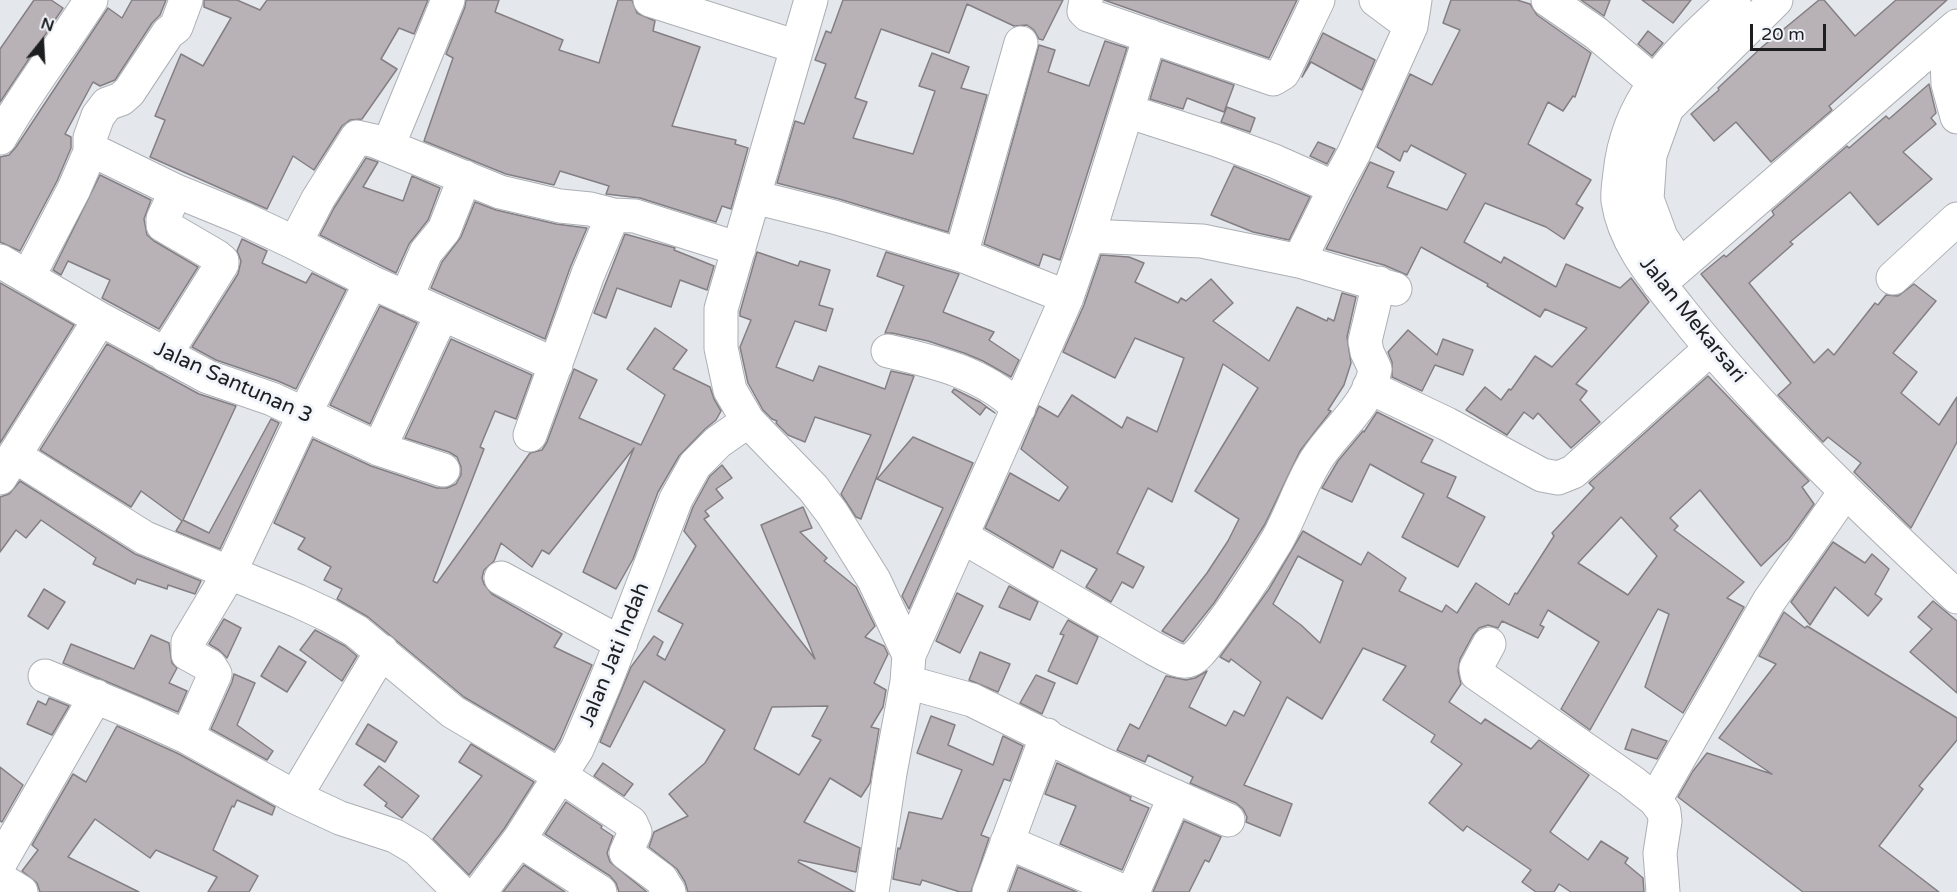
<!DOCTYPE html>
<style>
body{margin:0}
#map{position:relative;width:1957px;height:892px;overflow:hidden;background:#e4e8ed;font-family:"Varela Round",sans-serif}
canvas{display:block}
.north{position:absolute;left:12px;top:12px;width:60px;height:60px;-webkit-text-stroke:4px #f1f5fb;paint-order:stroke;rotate:18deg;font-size:16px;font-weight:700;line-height:24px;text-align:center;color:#1d1e20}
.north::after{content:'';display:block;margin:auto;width:21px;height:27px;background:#1d1e20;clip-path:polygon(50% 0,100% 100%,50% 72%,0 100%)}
.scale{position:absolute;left:1750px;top:24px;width:76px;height:27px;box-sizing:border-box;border:3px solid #1d1e20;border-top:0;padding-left:8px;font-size:18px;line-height:21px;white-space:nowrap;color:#1d1e20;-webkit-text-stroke:4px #f1f5fb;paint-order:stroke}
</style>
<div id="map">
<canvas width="1957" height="892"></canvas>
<div class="north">N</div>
<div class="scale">20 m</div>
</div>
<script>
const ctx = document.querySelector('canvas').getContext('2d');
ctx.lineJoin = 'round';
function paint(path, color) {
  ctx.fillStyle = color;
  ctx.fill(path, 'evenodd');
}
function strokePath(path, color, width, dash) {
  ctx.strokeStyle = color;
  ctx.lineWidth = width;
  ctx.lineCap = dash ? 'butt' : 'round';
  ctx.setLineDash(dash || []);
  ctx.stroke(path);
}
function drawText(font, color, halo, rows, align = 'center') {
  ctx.font = font + ' "Varela Round",sans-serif';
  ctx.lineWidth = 6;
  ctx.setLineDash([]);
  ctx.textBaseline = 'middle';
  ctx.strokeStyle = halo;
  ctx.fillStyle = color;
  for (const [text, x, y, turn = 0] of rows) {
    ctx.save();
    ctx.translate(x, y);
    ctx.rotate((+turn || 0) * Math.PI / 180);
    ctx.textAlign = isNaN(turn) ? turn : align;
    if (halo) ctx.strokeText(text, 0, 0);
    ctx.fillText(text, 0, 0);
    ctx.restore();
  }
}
const building = new Path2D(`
 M34 0H51L63 8 0 102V49Z
 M132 0H166L160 15 152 23 115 80 100 86 93 82 65 134 71 137V148L57 181 20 251 0 242V157L9 155 16 147 108 8 122 18Z
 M204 0H237L260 10 267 0H428L414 34 399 28 381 59 397 69 362 119 350 120 342 126 314 170 293 156 267 209 150 157 165 120 155 116 181 54 203 66 231 18 204 7Z
 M466 0H499L495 12 563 40 559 50 599 63 618 0H632L637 13 655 21 653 31 700 47 672 126 736 140 735 144 748 148 731 209 722 206 716 222 640 198 606 194 609 186 560 171 554 185 506 174 424 141 453 58 446 54 465 7Z
 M843 0H1063L1043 40 1039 39 1034 30 1027 25 1014 26 967 4 949 53 881 29 855 98 867 102 853 138 913 154 935 91 919 86 932 53 969 67 961 88 987 95 948 232 839 199 777 183 795 121 804 124 826 64 815 60 826 31 831 33Z
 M1104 0H1297L1269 58Z
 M1451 0H1517L1530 4 1537 15 1591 53 1575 97 1573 96 1563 111 1548 102 1528 144 1591 180 1576 204 1583 208 1564 239 1546 227 1485 203 1464 242 1501 263 1504 257 1556 287 1566 264 1620 288 1631 278 1649 302 1576 384 1587 391 1580 400 1600 422 1571 448 1538 413 1533 419 1524 412 1507 435 1466 410 1485 387 1501 400 1509 389 1511 390 1535 356 1552 367 1587 328 1545 309 1540 317 1487 286 1488 284 1421 247 1407 275 1384 265 1326 249 1370 162 1394 172 1387 187 1447 210 1466 174 1411 145 1407 152 1404 151 1400 161 1377 147 1410 74 1432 85 1460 30 1443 23Z
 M1581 0H1610L1604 16Z
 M1642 0H1691L1673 23Z
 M1819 0H1824L1855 36 1896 0H1947L1829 106 1832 110 1771 162 1736 122 1714 141 1691 114 1719 90 1718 88 1762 47Z
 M1648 31 1663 43 1652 56 1638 44Z
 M1323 33 1375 60 1362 90 1311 62 1302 77Z
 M1105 41 1127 48 1060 260 1043 254 1039 266 984 244 1039 45 1055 50 1048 72 1089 86Z
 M1162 60 1234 85 1224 112 1187 98 1183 109 1150 99Z
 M1929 84 1936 113 1931 118 1936 124 1903 152 1932 179 1878 225 1850 192 1790 242 1793 244 1749 283 1814 363 1828 349 1834 355 1875 303 1878 305 1886 295 1898 296 1914 284 1936 301 1893 353 1917 372 1901 393 1939 425 1957 397V442L1911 528 1854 472 1861 463 1828 437 1823 442 1778 395 1791 383 1701 274 1724 255 1726 257 1757 230 1774 215 1772 211 1847 146 1849 148 1886 116 1889 119Z
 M1227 107 1255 118 1250 132 1221 122Z
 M1318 142 1335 149 1327 164 1310 156Z
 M366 158 378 162 363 187 403 201 412 176 440 188 428 220 409 244 396 273 320 235 334 208Z
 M1234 166 1310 197 1289 240 1253 232 1211 215Z
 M100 175 151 200 144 219 147 235 154 241 198 267 159 329 102 298 110 280 68 261 61 275 53 270Z
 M475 202 496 210 556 224 587 228 570 268 545 339 431 288 442 262 461 237Z
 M625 234 675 248 674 250 714 266 707 290 680 280 671 307 617 288 606 318 594 313Z
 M242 239 267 251 262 263 306 283 312 273 346 290 296 389 278 381 216 360 192 347 238 274 241 261 237 251Z
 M757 252 798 266 800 261 830 270 819 305 833 309 826 331 795 321 776 367 813 381 819 366 885 389 891 371 914 376 861 519 856 517 841 494 871 435 815 417 805 442 788 435 776 423 777 421 772 419 763 410 748 383 740 347 751 320 740 316V312Z
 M886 252 959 274 943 312 994 332 989 340 1019 360 1011 377 983 361 964 353 928 341 892 333H885L904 286 877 276Z
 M1101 255 1129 257 1144 263 1135 282 1178 303 1181 298 1186 301 1211 279 1233 303 1213 321 1269 361 1297 307 1327 321 1328 318 1334 321 1342 293 1356 297 1347 337 1351 363 1344 385 1328 410 1331 411 1300 451 1265 524 1245 556 1214 603 1183 642 1162 631 1207 573 1228 541 1239 519 1195 491 1258 388 1223 364 1172 502 1148 488 1117 553 1144 567 1133 588 1122 582 1111 602 1086 587 1097 569 1061 550 1053 568 985 528 1010 473 1059 501 1068 487 1021 449 1039 406 1058 417 1072 395 1122 428 1127 417 1157 432 1184 358 1135 338 1115 378 1063 352 1084 305Z
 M0 283 74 325 0 443Z
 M380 306 417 323 370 424 330 405Z
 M655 328 687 350 673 369 710 387 714 399 721 411 716 420 705 429 679 456 658 492 633 559 616 589 583 572 634 448 549 554 542 550 532 567 501 543 494 561 484 570 482 578 484 584 492 594 562 634 554 647 592 665 560 740 554 750 464 697 368 617 337 599 342 589 324 580 331 567 298 549 305 538 274 523 313 439 371 466 437 488H447L456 484 461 475V467L457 457 449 452 405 438 451 339 532 375 516 419 495 411 480 447 484 449 433 581 437 583 530 453 542 450 547 442 574 369 597 380 579 418 641 445 665 395 627 369Z
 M1408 330 1437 355 1443 339 1473 350 1463 375 1435 365 1422 391 1392 377V362L1388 352Z
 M107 344 199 394 236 406 183 520 209 533 271 419 279 423 220 549 176 531 182 521 141 491 131 507 40 450Z
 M1708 376 1809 481 1802 487 1814 504 1789 539 1761 566 1700 490 1670 518 1678 526 1674 530 1744 582 1727 598 1744 607 1683 713 1645 687 1669 614 1658 609 1590 730 1561 709 1599 642 1548 610 1540 625 1544 627 1538 638 1502 621 1498 628 1488 625 1479 628 1473 635 1460 659 1458 671 1461 684 1449 702 1481 724 1485 719 1531 749 1539 740 1589 775 1550 832 1588 860 1601 841 1628 858 1625 863 1643 878 1644 892H1571L1559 884 1554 892H1536L1522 882 1531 870 1467 826 1463 831 1429 803 1462 764 1431 742 1435 735 1383 700 1406 666 1363 648 1322 719 1287 697 1244 785 1292 804 1280 836 1246 822 1247 817 1243 809 1236 803 1190 783 1193 777 1148 755 1145 762 1117 750 1130 724 1139 729 1166 676 1186 680 1195 678 1207 671 1189 707 1226 726 1234 711 1244 716 1261 682 1231 659 1229 662 1220 657 1269 589 1303 531 1361 565 1368 552 1406 578 1399 591 1442 612 1446 605 1457 613 1476 583 1509 605 1515 593 1517 594 1554 536 1552 533 1594 488 1589 483ZM1621 517 1657 556 1628 595 1578 563ZM1298 556 1343 581 1320 643 1301 625 1273 604Z
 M954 389 980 402 995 413 986 407 980 415 952 392Z
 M1377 412 1433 440 1421 462 1456 477 1447 497 1485 517 1458 567 1402 537 1424 494 1370 464 1352 502 1322 488 1338 461 1363 431 1364 432Z
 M913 437 973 463 909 609 902 596 943 508 877 479Z
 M722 465 732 478 716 489 723 498 705 511 709 516 704 519 815 659 761 525 803 507 812 528 800 532 827 558 824 561 856 587 875 626 865 637 884 646 888 654 874 683 886 690 883 707 871 727 879 729 870 783 861 797 830 778 804 822 860 848 856 872 799 860 798 862 854 892H688L685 882 677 869 649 847 654 832 688 816 669 794 705 763 725 730 644 681 610 747 600 742 631 667 654 636 663 642 657 655 665 660 683 624 658 611 696 546 684 531 693 507 710 476ZM828 706 812 736 821 740 799 775 754 749 772 707Z
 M20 481 135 554 201 581 195 594 168 585 167 589 137 579 135 584 93 564 96 558 41 520 26 538 16 530 0 552V497L9 494Z
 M1833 542 1865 563 1872 554 1889 569 1875 594 1882 599 1868 616 1835 587 1810 625 1791 602Z
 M1009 586 1038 602 1030 620 999 607Z
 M44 589 65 602 48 629 28 616Z
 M957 593 983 606 960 653 936 641Z
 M1933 601 1957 621V693L1910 652 1932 629 1918 617Z
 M1784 612 1805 628 1807 626 1957 718V740L1919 786 1923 789 1879 846 1939 892H1803L1678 797 1693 771 1707 753 1772 774 1719 738 1776 664 1759 656Z
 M224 619 241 628 227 658 219 650 209 644Z
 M1068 620 1098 637 1077 684 1048 671 1064 635 1060 634Z
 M315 630 345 646 357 656 342 681 300 650Z
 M151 635 169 643 172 663 177 668 169 683 187 691 178 712 63 663 71 644 134 669Z
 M279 646 306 662 287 692 261 676Z
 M980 652 1010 664 998 692 969 680Z
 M234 674 255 683 237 725 273 751 267 760 211 729 232 682Z
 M1036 675 1055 683 1042 714 1020 703Z
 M49 698 69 706 52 735 27 724 38 701 46 705Z
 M931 716 955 725 948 745 993 765 1003 736 1023 746 1010 781 1004 779 981 835 989 838 971 892H960L922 880 920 885 893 879 898 848 900 849 909 812 942 819 962 770 917 753Z
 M368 724 397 742 385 762 356 744Z
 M117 726 179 754 275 807 272 815 237 800 234 807 232 806 213 850 258 876 249 892H208L217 877 156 850 150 858 95 819 68 857 139 892H40L37 883 22 871 38 850 32 845 73 774 86 782Z
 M1632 729 1667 741 1657 759 1625 749Z
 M471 744 534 782 504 829 469 875 433 839 482 776 459 762Z
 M603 763 633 784 624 796 594 776Z
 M1057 763 1131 797 1130 800 1149 808 1122 870 1060 844 1076 806 1045 794Z
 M379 766 419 796 402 818 385 806 387 803 364 785Z
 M0 767 23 785 2 822 0 821Z
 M566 802 602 826 601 828 613 836 607 853 610 862 647 892H619L616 883 610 876 545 834Z
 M1184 821 1221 837 1209 862 1205 860 1189 892H1153Z
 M524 865 565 892H503Z
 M1018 867 1077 892H1009Z`);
const minor = new Path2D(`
 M650 0 797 47
 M811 0 721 309V348L730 390 748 421 813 488 832 513 874 580 909 655 907 682 890 773 872 892
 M1086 0 1084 11 1088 15 1273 79 1283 73 1318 0
 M1376 0 1411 26
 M1548 0 1596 33 1654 82
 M1734 0C1680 51 1628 94 1620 173 1619 182 1617 192 1618 201 1624 243 1654 277 1680 310 1762 414 1860 506 1957 597
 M1946 37 1948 84 1957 117
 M1127 111 1217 140 1274 161 1335 188 1354 153 1411 26 1415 0
 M0 138C27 90 61 47 91 0
 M388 146 448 0
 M90 149 176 191 242 218 295 243 371 282 556 365
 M1335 188 1299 261 1395 289
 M754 197 834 217 961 255 1067 297
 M1088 236 1202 241 1299 261
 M295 243 318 199 357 137 375 141 500 192 560 206 590 209 613 215 635 216 739 249
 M961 255 1021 43
 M0 261 100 319 208 377 272 399 379 449 443 470
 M1680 266 1661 237 1647 199 1650 155 1667 108 1776 0
 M28 277 74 189 90 152V138L98 116 107 104 121 99 129 92 168 33 176 27 186 0
 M1893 278 1957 219
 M1659 284 1957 26
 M406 298 426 252 444 230 465 177
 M888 351C936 362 983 373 1019 408
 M165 355 222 264V261L216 256 163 225V219L176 191
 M1369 387 1447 424 1542 475 1558 478 1573 472 1710 349
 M530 435 588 274 613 215
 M379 449 442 314
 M15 456 145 538 298 601 328 615 356 631 453 712 561 776 631 823 635 832 626 853 661 879 669 892
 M0 478 100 319
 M961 536 1153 648C1163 653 1180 665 1190 660 1199 656 1206 644 1212 637 1235 607 1257 574 1276 542 1291 516 1300 486 1316 460 1334 431 1370 405 1375 369L1367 352 1365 341 1379 283
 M501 578 621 643
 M1489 644 1476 668 1477 674 1631 781 1655 800 1664 812 1665 821 1660 853 1663 892
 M909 655 1067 297 1088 236 1150 36
 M45 676 139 715 187 737 295 797 340 818 395 836 417 849 460 892
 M907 682 972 700 1098 762 1228 820
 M187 737 215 674 210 666 188 654V642L230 572 304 415 371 282
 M295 797 382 651
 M1655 800 1769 601 1845 492
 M519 840 600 892
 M1007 842 1125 892
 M0 863 96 696
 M0 879 21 892
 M480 892 519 840 577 749 605 683 676 499 695 465 718 442 748 421
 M989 892 1047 735
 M1133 892 1175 796`);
const streetNames = [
 ["Jalan Mekarsari",1692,320,51],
 ["Jalan Santunan 3",233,383,24],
 ["Jalan Jati Indah",615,655,-68]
];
paint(building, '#b8b2b6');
strokePath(building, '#847f83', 1.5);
strokePath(minor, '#acafb4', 35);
strokePath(minor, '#fff', 33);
drawText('21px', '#1d1e20', '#f1f5fb', streetNames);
</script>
